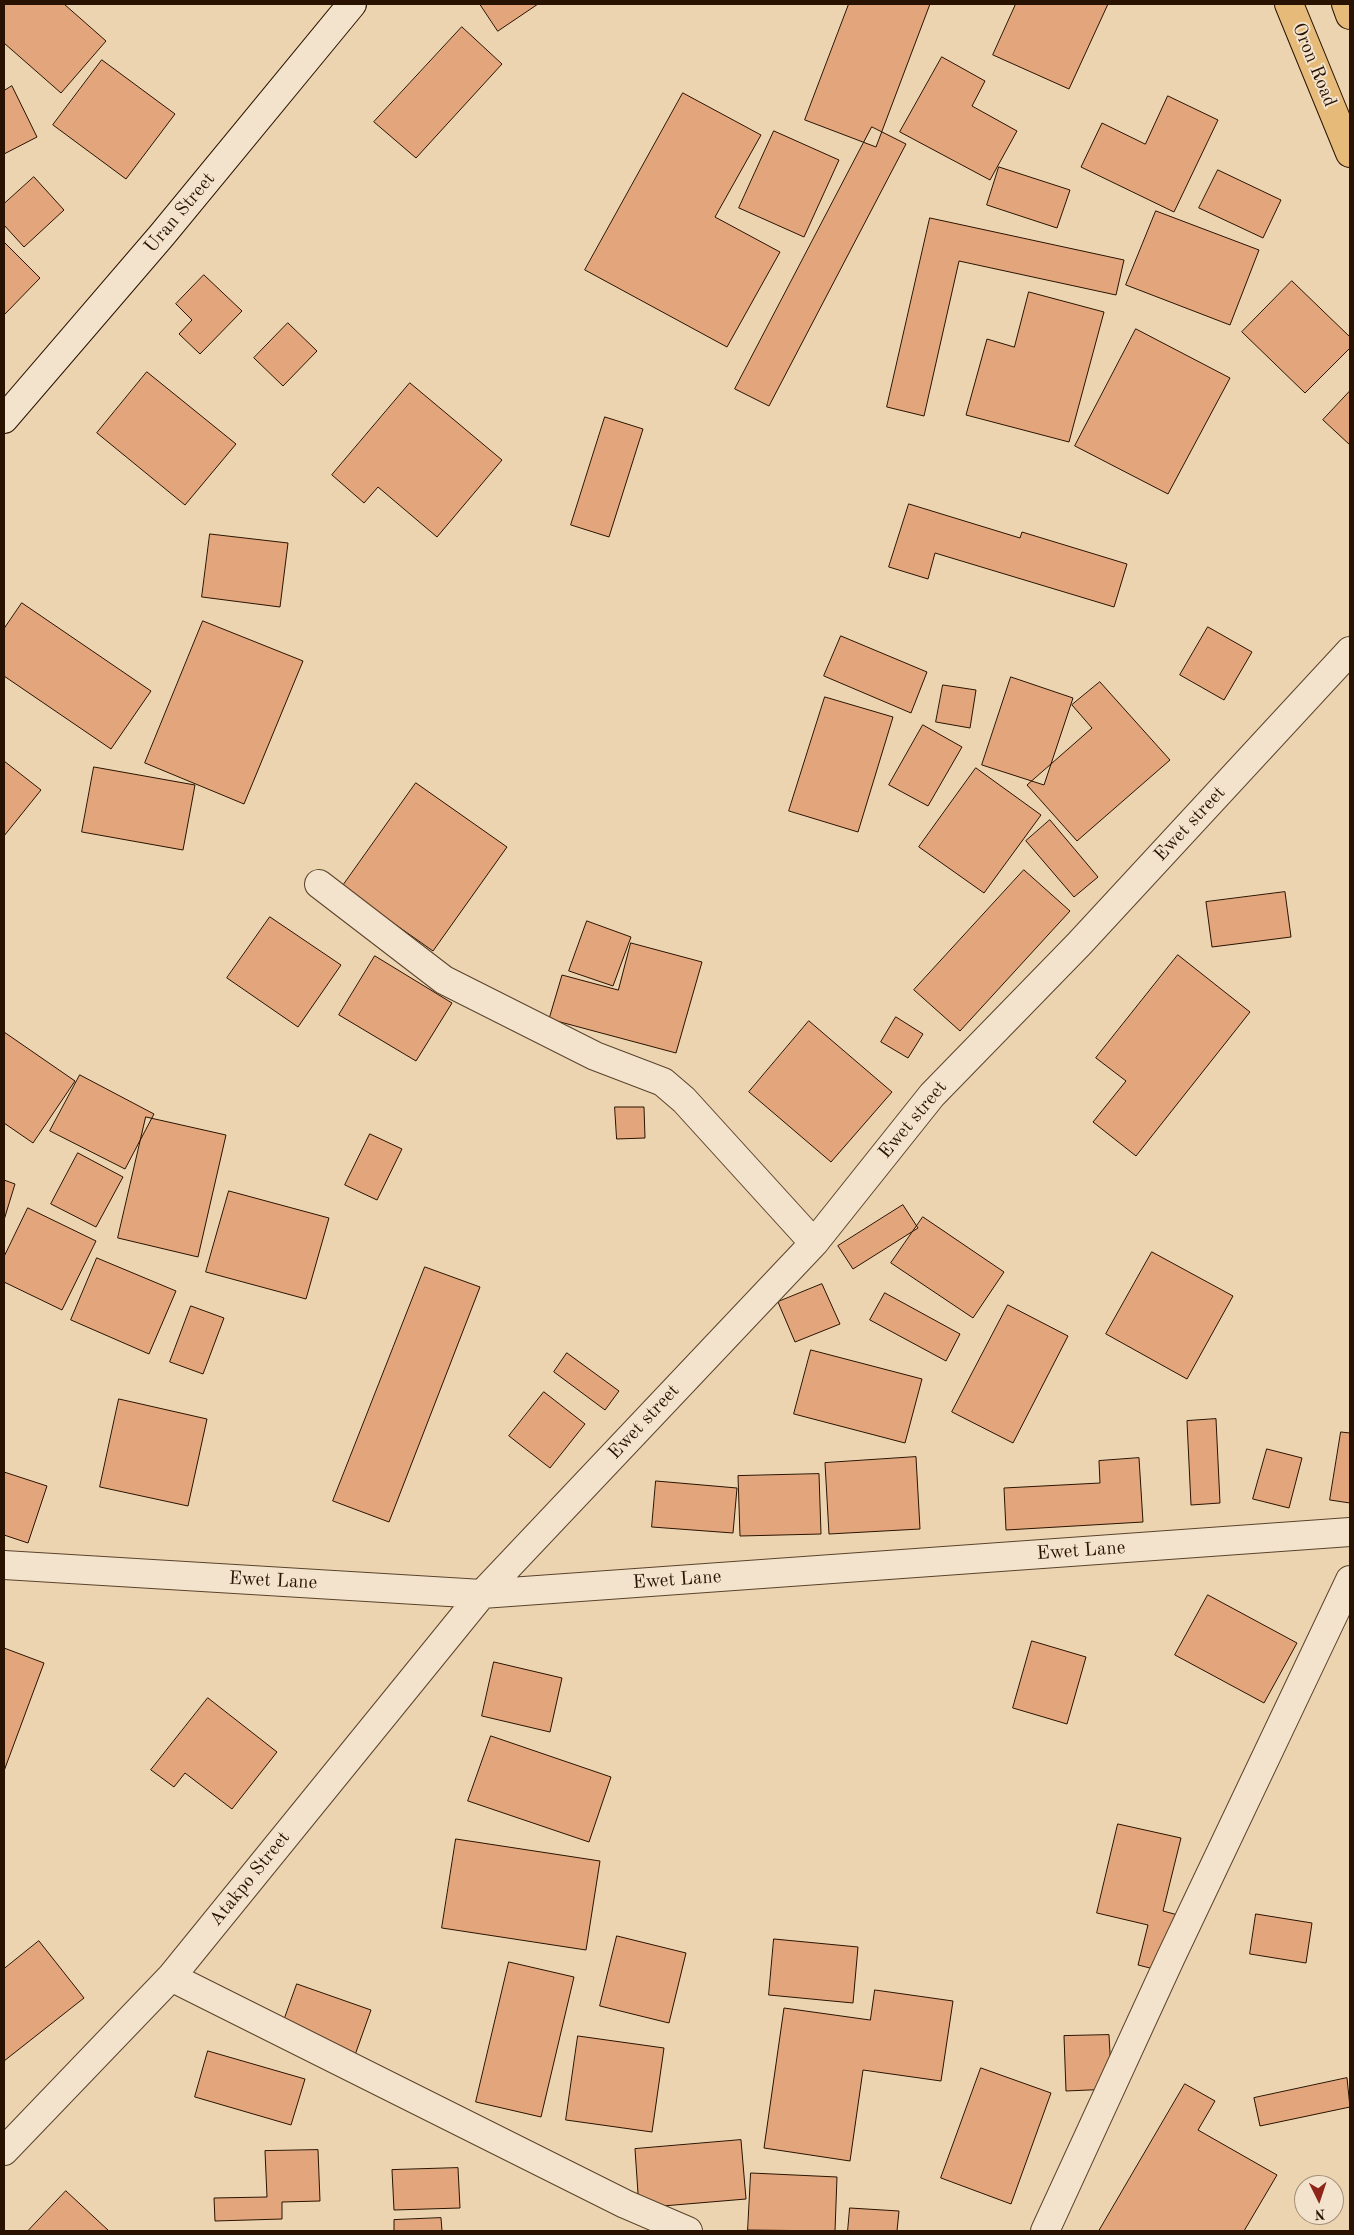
<!DOCTYPE html>
<style>
body{margin:0}
#map{position:relative;width:1354px;height:2235px;overflow:hidden;background:#edd4b0;font-family:"Old Standard TT",serif}
canvas{display:block}
.frame{position:absolute;inset:0;border:5px solid #291300;pointer-events:none}
.north{position:absolute;left:1294px;top:2175px;width:50px;height:50px;box-sizing:border-box;background:#f3e3cc;border:1px solid #a2907a;border-radius:50%;rotate:176deg;font-size:14px;font-weight:700;line-height:20px;text-align:center;color:#291300}
.north::after{content:'';display:block;margin:auto;width:18px;height:22px;background:#8f2418;clip-path:polygon(50% 0,100% 100%,50% 72%,0 100%)}
</style>
<div id="map">
<canvas width="1354" height="2235"></canvas>
<div class="frame"></div>
<div class="north">N</div>
</div>
<script>
const ctx = document.querySelector('canvas').getContext('2d');
ctx.lineJoin = 'round';
function paint(path, color) {
  ctx.fillStyle = color;
  ctx.fill(path, 'evenodd');
}
function strokePath(path, color, width, dash) {
  ctx.strokeStyle = color;
  ctx.lineWidth = width;
  ctx.lineCap = dash ? 'butt' : 'round';
  ctx.setLineDash(dash || []);
  ctx.stroke(path);
}
function drawText(font, color, halo, rows, align = 'center') {
  ctx.font = font + ' "Old Standard TT",serif';
  ctx.lineWidth = 4;
  ctx.setLineDash([]);
  ctx.textBaseline = 'middle';
  ctx.strokeStyle = halo;
  ctx.fillStyle = color;
  for (const [text, x, y, turn = 0] of rows) {
    ctx.save();
    ctx.translate(x, y);
    ctx.rotate((+turn || 0) * Math.PI / 180);
    ctx.textAlign = isNaN(turn) ? turn : align;
    if (halo) ctx.strokeText(text, 0, 0);
    ctx.fillText(text, 0, 0);
    ctx.restore();
  }
}
const building = new Path2D(`
 M4 4H64L106 41 61 93 4 43Z
 M480 4H538L498 31Z
 M849 4H930L876 147 805 120Z
 M1016 4H1108L1069 89 993 55Z
 M462 27 502 64 416 158 374 122Z
 M942 57 985 81 972 106 1017 131 990 180 900 132Z
 M102 60 175 114 126 179 53 125Z
 M12 86 37 137 4 154V91Z
 M683 93 761 135 715 217 780 252 727 347 585 270Z
 M1168 96 1218 120 1174 212 1081 167 1102 123 1145 144Z
 M872 127 906 144 769 406 735 389Z
 M774 131 839 160 804 237 739 208Z
 M999 167 1070 190 1057 228 987 205Z
 M1218 170 1281 200 1263 238 1199 208Z
 M34 177 64 210 24 247 4 225V204Z
 M1156 211 1259 250 1230 325 1126 285Z
 M930 218 1124 260 1116 295 959 261 924 416 887 407Z
 M4 242 40 278 4 315Z
 M204 275 242 311 200 354 179 334 192 320 176 304Z
 M1292 281 1350 337V348L1305 393 1242 332Z
 M1029 292 1104 312 1069 442 966 415 987 339 1014 347Z
 M288 323 317 351 283 386 254 358Z
 M1136 329 1230 378 1168 494 1075 446Z
 M147 372 236 444 185 505 97 433Z
 M410 383 502 460 437 537 378 487 364 503 332 475Z
 M1350 391V445L1323 420Z
 M605 417 643 429 609 537 571 525Z
 M909 504 1020 538 1022 532 1127 564 1114 607 935 553 928 579 889 567Z
 M210 534 288 543 280 607 202 597Z
 M22 603 151 691 111 749 4 676V629Z
 M203 621 303 661 244 804 145 763Z
 M1208 627 1252 652 1224 700 1180 675Z
 M841 636 927 672 911 713 824 676Z
 M1011 677 1073 698 1044 785 982 765Z
 M1100 682 1170 760 1077 841 1027 785 1092 728 1072 705Z
 M943 685 976 690 970 728 936 722Z
 M825 697 893 717 858 832 789 811Z
 M923 725 962 747 928 806 889 785Z
 M4 761 41 790 4 836Z
 M94 767 195 785 183 850 82 832Z
 M976 768 1041 815 984 893 919 847Z
 M416 783 507 847 433 951 342 887Z
 M1050 820 1098 877 1074 897 1026 841Z
 M1024 870 1070 911 960 1031 914 990Z
 M1285 892 1291 937 1212 947 1206 902Z
 M270 917 341 965 298 1027 227 978Z
 M587 921 631 937 613 986 569 971Z
 M631 943 702 962 676 1053 549 1019 562 975 618 990Z
 M1178 955 1250 1012 1136 1156 1093 1122 1126 1081 1096 1058Z
 M375 956 452 1003 416 1061 339 1015Z
 M896 1017 923 1034 908 1058 881 1042Z
 M809 1021 892 1092 831 1162 749 1092Z
 M4 1032 75 1081 33 1143 4 1123Z
 M80 1075 154 1114 125 1169 50 1131Z
 M615 1107H644L645 1138 617 1139Z
 M146 1117 226 1135 198 1257 118 1238Z
 M370 1134 402 1149 377 1200 345 1185Z
 M78 1153 123 1177 96 1227 51 1204Z
 M4 1180 15 1184 4 1220Z
 M229 1191 329 1218 306 1299 206 1272Z
 M903 1205 918 1228 853 1269 838 1246Z
 M28 1208 96 1241 62 1310 4 1282V1257Z
 M923 1217 1004 1272 973 1318 891 1263Z
 M1152 1252 1233 1296 1187 1379 1106 1334Z
 M97 1258 176 1291 149 1354 71 1320Z
 M425 1267 480 1287 389 1522 333 1501Z
 M822 1284 840 1324 795 1342 778 1302Z
 M885 1293 960 1334 946 1361 870 1320Z
 M1008 1305 1068 1336 1013 1443 952 1412Z
 M191 1306 224 1318 203 1374 170 1362Z
 M811 1350 922 1379 905 1443 794 1414Z
 M567 1353 619 1391 605 1410 554 1372Z
 M544 1392 585 1424 550 1468 509 1436Z
 M119 1399 207 1419 188 1506 100 1487Z
 M1216 1419 1220 1503 1191 1505 1187 1421Z
 M1341 1432 1350 1433V1503L1330 1500Z
 M1267 1449 1302 1458 1289 1508 1253 1499Z
 M916 1457 920 1529 829 1534 825 1463Z
 M1139 1458 1143 1522 1006 1530 1004 1488 1100 1483 1099 1461Z
 M4 1472 47 1486 28 1543 4 1535Z
 M819 1474 821 1534 740 1536 738 1476Z
 M656 1481 737 1488 733 1533 652 1527Z
 M1208 1595 1297 1643 1264 1703 1175 1655Z
 M1032 1641 1086 1657 1067 1724 1013 1708Z
 M4 1648 44 1663 4 1771Z
 M494 1662 562 1678 550 1732 482 1716Z
 M208 1698 277 1752 232 1809 185 1773 174 1787 151 1770Z
 M491 1736 611 1777 589 1842 468 1801Z
 M1118 1824 1181 1838 1163 1911 1189 1918 1174 1974 1138 1965 1148 1925 1097 1913Z
 M456 1839 600 1861 586 1950 442 1928Z
 M1256 1914 1312 1923 1306 1963 1250 1954Z
 M617 1936 686 1953 669 2023 600 2006Z
 M774 1939 858 1947 853 2003 769 1995Z
 M39 1941 84 1998 4 2061V1969Z
 M509 1962 574 1977 541 2117 476 2102Z
 M297 1984 371 2010 355 2055 281 2029Z
 M875 1990 953 2001 941 2081 863 2070 850 2161 764 2148 784 2008 870 2020Z
 M1109 2035 1112 2089 1066 2091 1064 2036Z
 M578 2036 664 2048 652 2132 566 2120Z
 M208 2051 305 2079 291 2125 195 2097Z
 M981 2068 1051 2093 1011 2204 941 2178Z
 M1347 2078 1350 2107 1260 2126 1254 2098Z
 M1185 2084 1215 2101 1198 2130 1277 2175 1244 2231H1099Z
 M741 2140 746 2199 639 2208 635 2149Z
 M318 2150 320 2201 282 2202V2219L215 2221 214 2198 267 2197 265 2151Z
 M458 2168 460 2208 394 2210 392 2170Z
 M751 2173 837 2177 835 2231 748 2230Z
 M66 2191 109 2231H28Z
 M850 2208 899 2211 897 2231H848Z
 M441 2218 442 2231H394V2220Z`);
const street = new Path2D(`
 M319 884 444 980 595 1056 663 1082 684 1100 814 1243
 M4 1565 482 1594 1350 1532
 M171 1977 625 2204 688 2231
 M4 2151 171 1977 482 1594 814 1243 932 1095 1079 944 1350 651
 M1045 2231 1171 1957 1350 1580`);
const secondary = new Path2D(`
 M4 419 162 235 352 4`);
const highway = new Path2D(`
 M1289 4 1350 153
 M1346 4 1350 15`);
const streetNames = [
 ["Oron Road",1314,65,68],
 ["Uran Street",180,213,-50],
 ["Ewet street",1190,824,-47],
 ["Ewet street",913,1120,-50],
 ["Ewet street",644,1422,-47],
 ["Ewet Lane",1081,1551,-4],
 ["Ewet Lane",677,1580,-4],
 ["Ewet Lane",273,1581,3],
 ["Atakpo Street",250,1879,-51]
];
paint(building, '#e3a57c');
strokePath(building, '#291300', 1);
strokePath(street, '#5a432c', 30);
strokePath(secondary, '#291300', 30);
strokePath(highway, '#291300', 30);
strokePath(street, '#f3e3cc', 28);
strokePath(secondary, '#f3e3cc', 28);
strokePath(highway, '#e6ba78', 28);
drawText('19px', '#291300', '#f3e3cc', streetNames);
</script>
